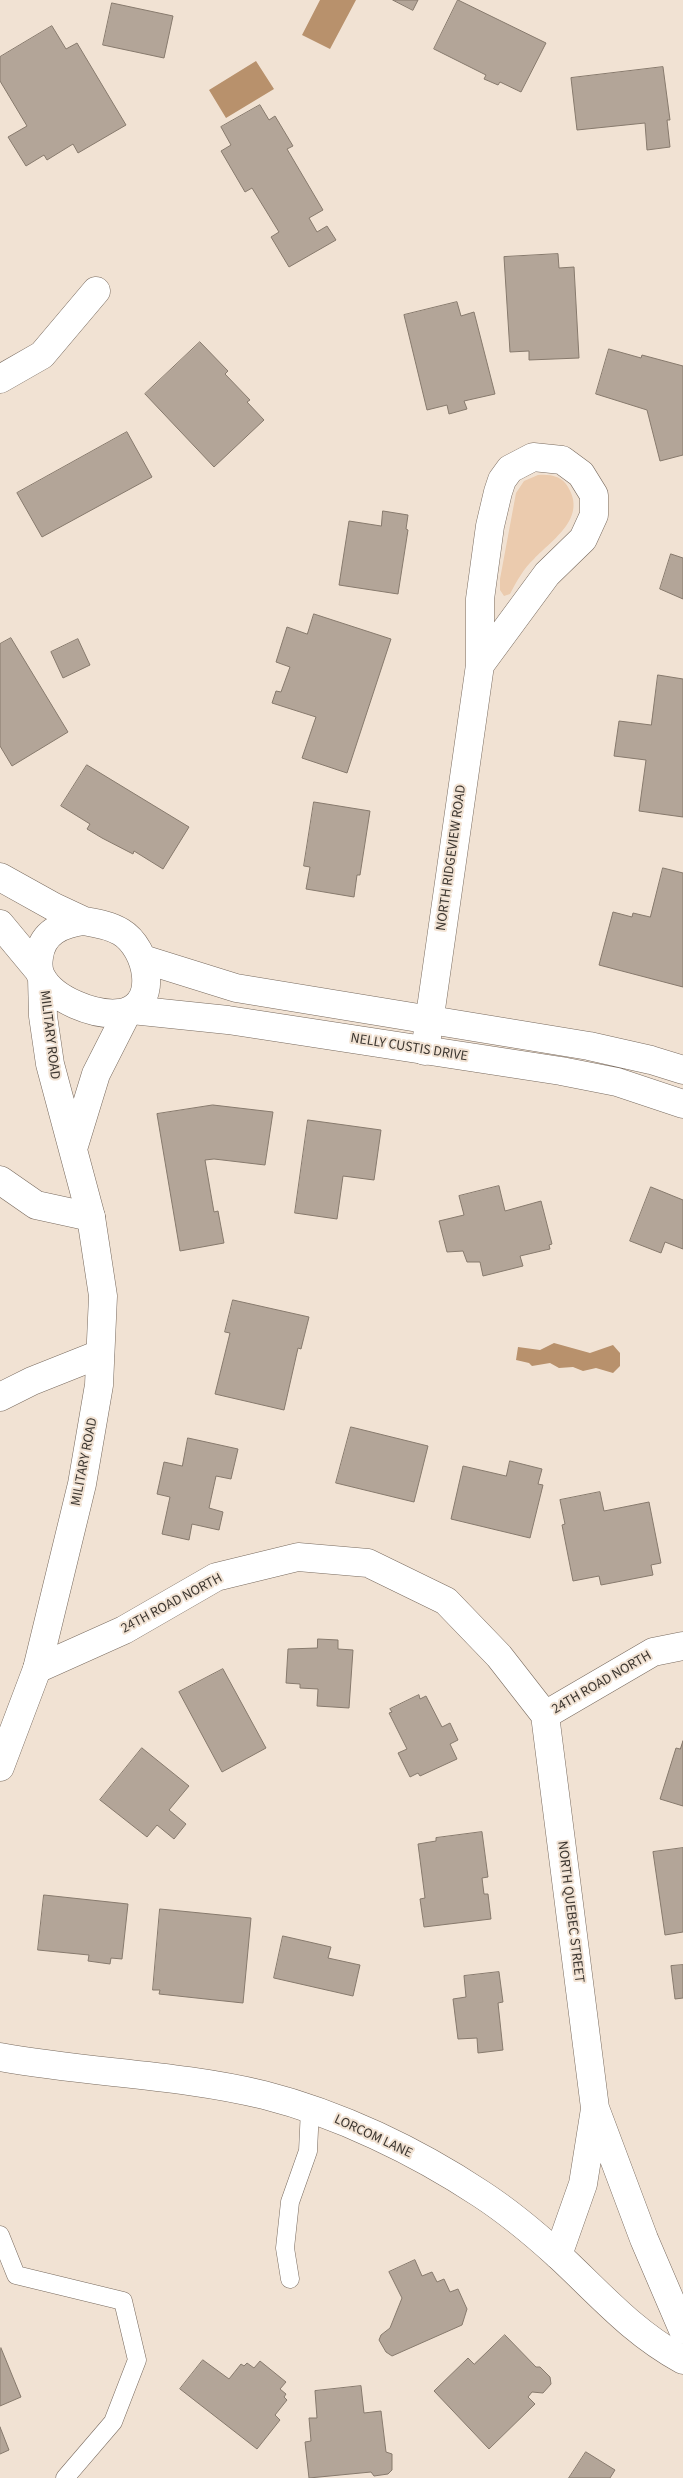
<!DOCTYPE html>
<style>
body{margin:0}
canvas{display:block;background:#f1e2d3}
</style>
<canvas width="683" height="2478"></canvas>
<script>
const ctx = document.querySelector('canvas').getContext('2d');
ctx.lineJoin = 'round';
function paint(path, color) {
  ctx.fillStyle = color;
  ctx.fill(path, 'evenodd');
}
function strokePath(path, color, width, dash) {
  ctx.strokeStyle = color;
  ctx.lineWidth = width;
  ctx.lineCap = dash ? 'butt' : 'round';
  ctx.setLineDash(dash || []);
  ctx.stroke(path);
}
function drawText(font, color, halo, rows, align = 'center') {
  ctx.font = font + ' "Source Sans 3",sans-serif';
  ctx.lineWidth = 4;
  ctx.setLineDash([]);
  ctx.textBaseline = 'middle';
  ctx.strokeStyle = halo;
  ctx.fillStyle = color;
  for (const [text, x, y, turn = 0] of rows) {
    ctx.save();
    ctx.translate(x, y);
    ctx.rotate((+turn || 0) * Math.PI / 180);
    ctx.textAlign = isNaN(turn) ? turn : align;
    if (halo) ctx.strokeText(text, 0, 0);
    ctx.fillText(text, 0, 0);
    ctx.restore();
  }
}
const green = new Path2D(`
 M538 475C550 474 562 476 568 487 587 518 553 539 534 559 524 568 516 582 510 594L504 596 500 590V579L516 493 524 481Z`);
const water = new Path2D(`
 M320 0H356L330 49 302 35Z
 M256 61 274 89 226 118 209 90Z
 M554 1343 590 1353 613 1345 620 1353V1366L613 1373 596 1368 583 1371 573 1367 559 1368 550 1363 532 1366 529 1363 516 1360 518 1347 540 1350Z`);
const building = new Path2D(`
 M393 0H418L413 10Z
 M458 0 546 43 521 92 500 82 498 85 484 79 486 75 434 49Z
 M112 3 173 16 164 58 103 45Z
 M52 26 66 49 77 43 126 125 78 153 73 144 47 160 44 155 26 166 8 137 27 126 0 81V57Z
 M663 67 670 120H667L670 147 647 150 645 123 577 130 571 78Z
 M260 105 269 120 275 116 293 146 287 149 323 210 309 218 317 232 327 226 336 240 289 267 271 237 279 232 252 188 245 192 221 151 231 145 221 127Z
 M558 254 559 268 574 267 579 358 529 360V351L510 352 504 257Z
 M457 302 461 316 474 312 495 394 464 401 467 409 449 414 447 405 427 410 404 315Z
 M200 342 228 371 225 374 250 400 247 402 264 420 214 467 145 394Z
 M609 349 641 358 642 355 683 366V455L660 461 647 410 596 394Z
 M127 432 152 477 42 537 17 493Z
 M383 511 408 515 406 529 408 530 398 594 339 585 349 521 381 526Z
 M671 554 683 558V599L660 589Z
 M314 614 391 639 347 773 302 758 316 717 272 703 276 691 281 692 290 667 276 662 287 627 307 634Z
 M11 638 68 732 12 766 0 746V644Z
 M78 639 90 665 63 678 51 652Z
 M658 675 683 679V817L639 811 646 760 614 756 619 721 651 725Z
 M87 765 189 827 163 869 134 851 133 854 102 838 87 829 90 824 61 806Z
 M314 802 370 811 360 875H357L354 897 306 889 310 867 304 866Z
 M663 868 683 873V987L599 965 613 912 632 917 633 913 650 917Z
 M213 1105 273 1112 265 1165 214 1159 205 1160 214 1212 218 1211 224 1243 180 1251 157 1114Z
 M308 1120 381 1130 374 1180 343 1176 337 1219 295 1213Z
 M499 1186 505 1211 541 1201 552 1244 549 1245 550 1249 520 1256 523 1266 483 1276 480 1262H467L463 1251 447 1252 439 1221 464 1215 459 1196Z
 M651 1187 683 1200V1249L665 1242 661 1253 630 1241Z
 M233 1300 309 1317 301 1349 298 1348 284 1410 215 1394 230 1333 225 1332Z
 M351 1427 428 1446 414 1502 336 1483Z
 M188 1438 238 1449 231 1479 216 1476 209 1508 223 1512 219 1530 192 1524 189 1540 162 1534 170 1497 157 1494 164 1462 182 1466Z
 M510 1461 542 1469 538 1484 543 1485 530 1538 451 1519 463 1466 506 1476Z
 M600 1492 604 1511 649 1502 661 1563 651 1565 653 1575 601 1585 599 1576 573 1581 562 1525 565 1524 560 1500Z
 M318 1639 338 1640V1649L353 1650 349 1708 317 1706 318 1689 300 1688V1684L286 1683 288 1649 317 1648Z
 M223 1669 266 1748 222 1772 179 1692Z
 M419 1695 420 1699 426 1696 442 1727 450 1723 458 1740 450 1744 457 1759 420 1776 418 1773 410 1777 398 1753 407 1749 389 1713 392 1712 390 1709Z
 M683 1741V1806L660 1799 676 1748 680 1749Z
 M142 1748 189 1786 169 1810 186 1824 174 1839 157 1825 147 1837 100 1800Z
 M482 1832 488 1877 482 1878 484 1894H488L491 1919 424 1927 420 1899 425 1898 418 1844 436 1841V1838Z
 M683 1848V1932L665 1935 653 1852Z
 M44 1895 128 1904 122 1959 111 1958 110 1964 88 1961 89 1955 38 1950Z
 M160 1909 251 1918 243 2003 159 1994 160 1990H153Z
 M283 1936 331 1947 328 1958 360 1965 353 1996 274 1978Z
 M683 1965V1998L675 1999 671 1966Z
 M499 1972 503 2002 498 2003 503 2050 478 2053 477 2038 458 2039 453 1999 466 1997 464 1976Z
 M415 2260 422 2276 432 2272 437 2282 444 2279 450 2292 458 2289 467 2309 462 2325 392 2356 386 2352 379 2340 381 2335 390 2328 402 2298 389 2272Z
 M505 2335 536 2367H540L550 2377 551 2384 543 2393 532 2392 528 2397 535 2404 489 2449 434 2391 468 2358 474 2364Z
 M1 2348 21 2397 0 2406V2349Z
 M203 2360 229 2379 241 2364 244 2366 247 2363 254 2368 260 2361 286 2382 280 2389 286 2394 284 2397 287 2400 275 2415 280 2420 257 2449 180 2389Z
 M361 2386 364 2413 381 2411 386 2452 392 2454V2470L388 2474 374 2476 371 2472 309 2478 305 2442 311 2441 309 2418H317L315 2391Z
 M0 2427 9 2450 0 2454Z
 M586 2452 615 2470 610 2478H569Z`);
const service = new Path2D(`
 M0 2235 16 2275 123 2301 137 2360 113 2422 65 2478
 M290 2279 285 2248 290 2202 308 2151 310 2109`);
const minor = new Path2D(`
 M0 379 42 355 96 291
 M425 1051 480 665V599L490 526 498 492 502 480 510 469 533 457 562 460 581 474 594 495V515L583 539 547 574 480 665
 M0 1180 36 1205 91 1217
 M0 1397 32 1381 100 1354
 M37 1669 124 1630 216 1577 298 1557 368 1563 446 1601 499 1656 545 1715
 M545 1715 595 2108 644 2239 683 2330
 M545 1715 653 1652 683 1646
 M558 2255 583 2184 595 2109`);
const tertiary = new Path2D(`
 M143 959 236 988 589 1046 651 1060 683 1070
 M132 1010 228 1020 561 1071 617 1082 683 1104
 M0 2057C87 2073 178 2074 264 2095 339 2114 416 2151 481 2194 507 2211 536 2235 559 2256 601 2295 632 2332 683 2360`);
const secondary = new Path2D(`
 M0 877 54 907 84 921
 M84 921C96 923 110 925 121 932 148 948 161 1007 120 1013 95 1016 53 1000 41 976 38 970 38 964 39 957 42 932 62 924 84 921Z
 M0 924 39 971
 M73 1149 96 1074 128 1011
 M0 1767 37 1669 82 1484 99 1385 103 1296 91 1217 50 1064 43 1016 42 978`);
const streetNames = [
 ["NORTH RIDGEVIEW ROAD",452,858,-82],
 ["MILITARY ROAD",49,1035,83],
 ["NELLY CUSTIS DRIVE",409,1048,9],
 ["MILITARY ROAD",85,1462,-79],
 ["24TH ROAD NORTH",172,1604,-28],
 ["24TH ROAD NORTH",602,1683,-30],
 ["NORTH QUEBEC STREET",570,1912,83],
 ["LORCOM LANE",373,2137,25]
];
paint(green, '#ebcbae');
paint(water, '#b8916c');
paint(building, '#b3a598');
strokePath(building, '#877a6d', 1);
strokePath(service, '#786a5e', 19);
strokePath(minor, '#786a5e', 29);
strokePath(tertiary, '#786a5e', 29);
strokePath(secondary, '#786a5e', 29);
strokePath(service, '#fff', 18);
strokePath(minor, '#fff', 28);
strokePath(tertiary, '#fff', 28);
strokePath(secondary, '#fff', 28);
drawText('14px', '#3c3630', '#f1e2d3', streetNames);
</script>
